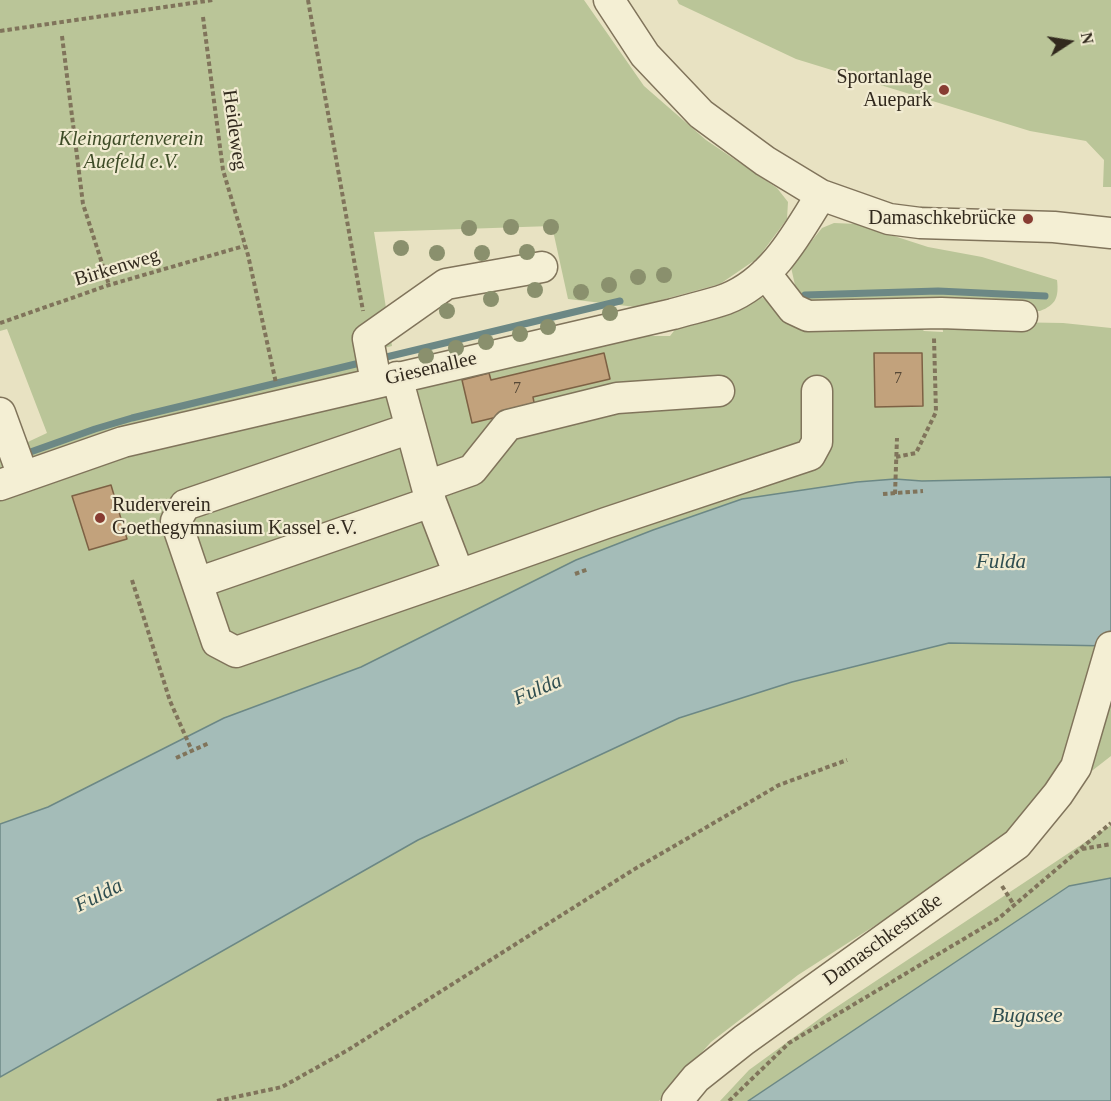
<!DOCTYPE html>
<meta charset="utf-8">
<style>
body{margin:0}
#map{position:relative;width:1111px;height:1101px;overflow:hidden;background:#e8e2c2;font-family:"Times New Roman",serif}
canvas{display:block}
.north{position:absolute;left:1039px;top:12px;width:60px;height:60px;-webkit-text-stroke:4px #f1ebd1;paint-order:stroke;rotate:78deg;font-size:16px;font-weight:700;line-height:24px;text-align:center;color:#322a1e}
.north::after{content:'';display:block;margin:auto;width:21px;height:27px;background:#322a1e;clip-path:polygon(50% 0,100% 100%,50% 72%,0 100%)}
</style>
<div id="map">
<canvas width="1111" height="1101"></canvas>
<div class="north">N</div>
</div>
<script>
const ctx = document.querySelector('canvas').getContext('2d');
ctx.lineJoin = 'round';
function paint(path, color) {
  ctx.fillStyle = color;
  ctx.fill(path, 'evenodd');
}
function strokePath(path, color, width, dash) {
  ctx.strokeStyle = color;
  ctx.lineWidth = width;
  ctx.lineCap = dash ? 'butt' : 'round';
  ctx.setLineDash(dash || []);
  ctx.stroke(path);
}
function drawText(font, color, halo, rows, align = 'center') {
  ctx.font = font + ' "Times New Roman",serif';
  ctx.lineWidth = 4.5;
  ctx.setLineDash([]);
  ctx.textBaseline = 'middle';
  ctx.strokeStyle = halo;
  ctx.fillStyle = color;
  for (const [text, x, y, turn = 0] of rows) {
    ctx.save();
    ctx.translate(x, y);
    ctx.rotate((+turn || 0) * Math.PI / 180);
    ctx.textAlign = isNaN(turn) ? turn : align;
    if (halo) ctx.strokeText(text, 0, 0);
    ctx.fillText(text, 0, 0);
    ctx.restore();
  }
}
const green = new Path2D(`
 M0 0H584L644 86 706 140 777 188 788 202 787 219 758 258 720 284 636 307 568 299 552 226 374 232 392 346 362 353 373 398 644 336H670L677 327 760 296 801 323 919 326 924 331 943 332 942 321 1063 323 1111 328V477L922 481 895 479 857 482 742 499 653 530 576 560 361 667 224 718 48 807 0 824V455L47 433 7 329 0 331Z
 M677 0H1111V187H1103L1104 160 1086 141 1030 131 796 59 679 4Z
 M834 223 857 224 928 247 982 257 1057 280C1059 297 1056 305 1040 311L937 307H808L798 299 791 267 822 228Z
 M949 643 1111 646V756L980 858 798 975 711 1042 659 1101H0V1077L418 840 679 718 792 682Z
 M1111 825V878L1069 886 748 1101H720L749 1070 826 1014Z`);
const water = new Path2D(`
 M1111 477V646L949 643 792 682 679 718 418 840 0 1077V824L48 807 224 718 361 667 576 560 653 530 742 499 857 482 895 479 922 481Z
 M1111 878V1101H748L1069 886Z`);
const stream = new Path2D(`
 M805 295 938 291 1045 296
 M378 359 620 301
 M22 455 95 429 132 418 364 362`);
const building = new Path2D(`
 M604 353 610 379 533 397 535 408 472 423 462 380 489 373 491 380Z
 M874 353H922L923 406 875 407Z
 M111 485 127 539 89 550 72 496Z`);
const path = new Path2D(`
 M308 0 363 311
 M203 17 223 170 248 255 276 383
 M0 31 213 0
 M62 36 83 204 109 285
 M0 323 109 285 244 246
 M896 457 916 453 936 412 934 338
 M883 494 923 491
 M895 494 897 438
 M575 574 589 569
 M132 580 170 701 192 751
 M176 758 209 743
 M1082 849 1111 844
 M1002 886 1014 905
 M217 1101 282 1087 348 1050 633 870 779 785 847 760
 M729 1101 789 1043 999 918 1111 823`);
const minor = new Path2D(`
 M609 0 645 55 701 114 765 161 821 195 889 219 920 223 1054 227 1111 233
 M765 273 793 309 808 316 941 313 1022 316
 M397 377 431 502 459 575 606 523 810 455 817 442V391
 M376 382 368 339 446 284 542 267
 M0 413 23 476
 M411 428 185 505 176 521 217 642 236 652 459 575
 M0 485 123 442 673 314C690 309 709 305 726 299 772 281 797 234 821 195
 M427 486 472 470 508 425 617 398 719 391
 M197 583 431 502
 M677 1101 696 1078 744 1040 1017 844 1058 794 1076 767 1111 647`);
const trees = [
 [511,227],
 [551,227],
 [469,228],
 [401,248],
 [527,252],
 [437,253],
 [482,253],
 [664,275],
 [638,277],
 [609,285],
 [535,290],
 [581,292],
 [491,299],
 [447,311],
 [610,313],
 [548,327],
 [520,334],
 [486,342],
 [456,348],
 [426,356]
];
const markers = [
 [944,90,6,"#883c32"],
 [1028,219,6,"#883c32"],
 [100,518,6,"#883c32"]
];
const numberNames = [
 ["7",898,379],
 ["7",517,389]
];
const poiNames = [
 ["Sportanlage",932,78],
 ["Auepark",932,101],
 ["Damaschkebrücke",1016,219],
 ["Ruderverein",112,506,"left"],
 ["Goethegymnasium Kassel e.V.",112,529,"left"]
];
const streetNames = [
 ["Heideweg",234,130,82],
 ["Birkenweg",117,268,-17],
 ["Giesenallee",431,369,-13],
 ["Damaschkestraße",883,940,-36]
];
const parkNames = [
 ["Kleingartenverein",131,140],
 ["Auefeld e.V.",131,163]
];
const waterNames = [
 ["Fulda",1001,562],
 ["Fulda",538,690,-23],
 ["Fulda",99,896,-26],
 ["Bugasee",1027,1016]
];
paint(green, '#bac598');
paint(water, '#a4bcb8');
strokePath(water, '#6c8885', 1.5);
strokePath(stream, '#6c8885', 7);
paint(building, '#c2a27c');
strokePath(building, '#7d6144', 1.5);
strokePath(minor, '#80745b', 33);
strokePath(path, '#80745b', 4, [4.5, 3]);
strokePath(minor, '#f4efd4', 30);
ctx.fillStyle = '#8a906d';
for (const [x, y] of trees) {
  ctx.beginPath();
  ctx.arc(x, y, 8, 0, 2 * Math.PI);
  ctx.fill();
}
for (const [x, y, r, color] of markers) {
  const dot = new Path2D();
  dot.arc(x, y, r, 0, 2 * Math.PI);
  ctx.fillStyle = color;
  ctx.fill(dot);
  strokePath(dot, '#f1ebd1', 2);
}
drawText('16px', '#564836', null, numberNames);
drawText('20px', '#322a1e', '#f1ebd1', poiNames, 'right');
drawText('20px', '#322a1e', '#f1ebd1', streetNames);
drawText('italic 20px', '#3e4c27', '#f1ebd1', parkNames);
drawText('italic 21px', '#2f4e50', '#f1ebd1', waterNames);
</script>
